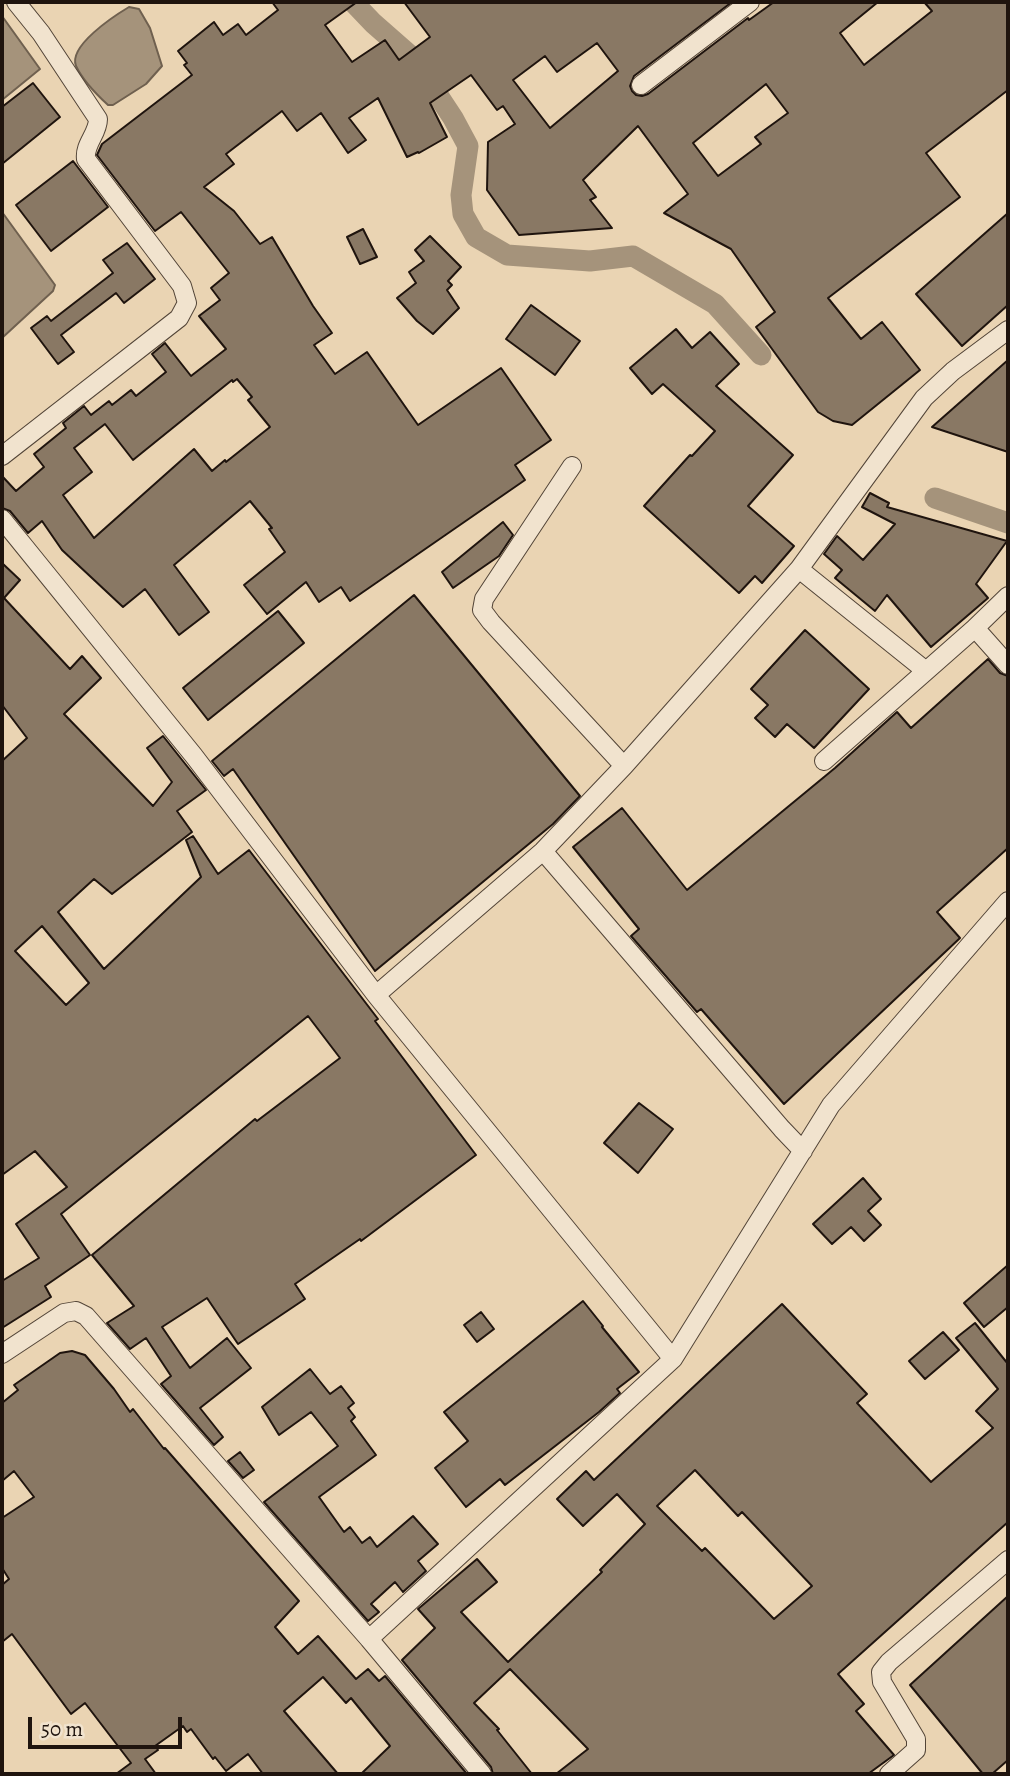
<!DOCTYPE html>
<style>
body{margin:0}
#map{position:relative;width:1010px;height:1776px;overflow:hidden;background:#ead4b3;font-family:Alegreya,serif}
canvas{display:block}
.frame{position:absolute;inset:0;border:4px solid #1f140e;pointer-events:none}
.scale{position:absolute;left:28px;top:1717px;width:154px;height:32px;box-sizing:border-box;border:4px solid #1f140e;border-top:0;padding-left:9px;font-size:21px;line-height:24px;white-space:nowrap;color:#1f140e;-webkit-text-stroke:5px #f1e3ce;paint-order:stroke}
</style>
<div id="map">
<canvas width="1010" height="1776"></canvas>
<div class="frame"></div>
<div class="scale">50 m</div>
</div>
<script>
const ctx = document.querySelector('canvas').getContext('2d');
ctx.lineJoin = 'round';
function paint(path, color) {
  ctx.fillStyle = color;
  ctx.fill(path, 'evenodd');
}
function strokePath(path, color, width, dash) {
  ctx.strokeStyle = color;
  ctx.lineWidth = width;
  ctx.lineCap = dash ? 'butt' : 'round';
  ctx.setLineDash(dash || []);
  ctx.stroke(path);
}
const water = new Path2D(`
 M129 7 139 9 150 28 162 66 146 84 113 105H108C96 94 83 81 76 66 68 46 114 16 129 7Z
 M2 16 40 69 2 100Z
 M2 212 55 285 53 291 2 338Z`);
const canal = new Path2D(`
 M353 2 373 23 414 59 453 118 468 146 461 195 463 214 476 237 507 255 590 261 633 256 715 304 761 355
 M935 498 1008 523`);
const building = new Path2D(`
 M272 2H357L325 25 352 62 385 40 399 60 430 37 404 2H732L634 76 630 86 632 91 636 95 642 96 648 94 748 18 749 20 774 2H878L840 33 864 65 932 11 924 2H1008V90L926 153 960 197 828 298 861 339 882 322 920 370 852 425 833 421 818 412 756 327 775 312 731 249 664 213 688 194 638 126 583 180 596 197 590 200 612 228 519 235 487 190 488 142 515 124 503 106 497 110 471 75 430 103 447 137 419 153 418 152 407 157 378 98 349 118 366 140 348 153 321 113 297 131 282 111 226 154 234 164 204 187 234 211 260 244 272 237 313 306 332 333 314 345 335 374 367 352 418 425 501 368 551 440 515 465 525 480 350 601 341 587 319 602 306 582 267 614 244 585 285 552 269 529 272 528 250 501 174 565 209 612 179 635 145 589 123 607 62 550 42 521 28 533 10 511 2 508V476L16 491 44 467 34 454 66 428 63 423 84 406 91 415 109 401 112 405 131 390 136 396 166 372 152 354 165 343 191 376 226 349 199 316 220 300 211 288 229 273 181 212 155 231 97 155 102 144 192 75 184 65 187 63 178 51 214 22 223 35 238 24 246 35 278 10ZM597 43 618 71 550 128 513 80 545 56 557 72ZM766 84 788 113 755 137 761 144 718 176 693 143ZM237 379 252 397 248 400 270 427 226 462 225 460 212 471 194 449 94 538 63 495 92 472 74 448 105 424 133 460 232 380 233 382Z
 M33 83 60 117 2 164V107Z
 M73 161 108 207 51 251 16 205Z
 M1008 213V305L962 346 916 294Z
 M363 229 377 257 360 264 347 237Z
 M430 236 461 267 448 281 452 285 447 290 459 308 433 334 417 321 397 298 416 283 409 272 424 261 415 250Z
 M127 243 155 279 124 303 116 293 61 335 74 352 58 364 31 328 47 316 51 321 113 273 103 260Z
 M531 305 580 341 555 375 506 339Z
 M676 329 692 348 710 332 739 364 716 386 793 455 748 506 794 546 762 583 755 576 739 593 644 506 690 455 692 456 715 431 663 384 652 394 630 368Z
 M1008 360V452L932 427Z
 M870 493 889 503 887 507 1007 541 976 584 988 598 931 647 887 595 875 611 835 578 842 570 824 554 837 536 863 560 895 524 862 507Z
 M503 522 513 535 499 556 453 588 442 572Z
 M2 563 20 580 4 598 70 669 82 656 101 678 64 714 153 806 172 782 147 748 163 736 206 790 177 811 192 832 112 894 94 879 58 912 104 969 201 877 186 840 193 836 218 874 249 850 378 1019 375 1021 476 1155 361 1241 360 1239 295 1284 305 1299 238 1344 207 1298 162 1327 190 1368 227 1338 251 1368 200 1408 223 1437 214 1445 161 1384 171 1376 146 1338 130 1349 107 1323 134 1306 92 1255 255 1119 257 1121 340 1058 308 1016 61 1214 90 1255 45 1286 51 1297 2 1328V1281L39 1258 16 1224 67 1187 35 1151 2 1175V761L27 738 2 705ZM42 926 89 983 66 1005 15 951Z
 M414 595 580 796 553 824 375 971 233 769 224 776 212 761Z
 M278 611 304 643 208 720 183 688Z
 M805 630 869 689 814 748 787 724 775 737 755 718 768 705 751 689Z
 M988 659 1000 673 1008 676V848L937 912 960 938 784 1104 701 1009 697 1012 631 936 639 929 573 847 622 808 687 890 835 768 897 712 911 728Z
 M639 1103 673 1129 638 1173 604 1143Z
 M863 1178 881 1199 868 1211 881 1225 864 1241 851 1227 832 1244 813 1224Z
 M1008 1265V1307L984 1327 964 1303Z
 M583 1301 603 1326 602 1327 639 1372 617 1389 620 1393 599 1412 505 1485 500 1479 466 1507 435 1468 468 1441 444 1412Z
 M782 1304 867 1394 857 1403 931 1482 993 1428 976 1411 998 1389 956 1338 975 1323 1008 1364V1522L838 1674 864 1704 856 1711 894 1755 868 1774H556L588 1749 510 1669 474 1703 499 1729 497 1730 532 1774H493L491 1767 402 1660 435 1628 418 1609 477 1559 497 1582 461 1612 508 1662 602 1572 600 1570 645 1524 617 1494 583 1526 557 1499 586 1471 594 1480ZM695 1470 738 1516 742 1512 812 1586 774 1619 705 1548 702 1551 657 1506Z
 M481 1312 494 1329 477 1342 464 1325Z
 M943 1332 959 1350 925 1379 909 1361Z
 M72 1351 85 1355 114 1389 130 1412 133 1409 164 1449 165 1448 299 1601 275 1627 298 1654 318 1636 356 1679 368 1669 379 1681 385 1676 467 1774H361L390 1746 351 1698 346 1703 323 1677 284 1711 338 1774H263L248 1754 226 1771 215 1757 213 1759 191 1729 187 1732 183 1726 155 1746 158 1750 145 1759 156 1774H116L131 1763 85 1703 71 1714 12 1634 2 1642V1585L9 1579 2 1568V1518L34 1497 14 1471 2 1481V1403L18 1390 14 1385 60 1353Z
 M310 1369 330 1394 341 1386 354 1403 348 1408 355 1417 351 1421 376 1455 319 1497 344 1532 350 1527 362 1543 370 1537 377 1547 413 1516 438 1544 418 1561 426 1571 403 1592 395 1582 371 1604 379 1612 368 1621 264 1502 338 1446 311 1412 279 1435 262 1407Z
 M240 1452 254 1470 243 1478 228 1461Z
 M1008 1596V1760L992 1774H983L910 1685Z`);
const street = new Path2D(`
 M641 85 750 2
 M2 456 179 318 187 303 182 286 86 159C84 144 98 134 98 119L41 33 16 2
 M572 466 484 599 482 610 491 622 624 766
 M2 519 194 756 376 995 673 1359
 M799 569 924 398 953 371 1008 330
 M975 628 1008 596
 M824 761 975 628 1008 665
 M543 851 782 1129 803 1151
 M376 995 543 851 624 766 799 569 926 671
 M2 1354 64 1313 76 1311 86 1316 369 1639 482 1774
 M369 1639 673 1359 831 1105 1008 901
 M889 1774 916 1750V1739L882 1682 881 1672 889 1662 1008 1560`);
paint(water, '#a5937b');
strokePath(water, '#6f604f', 2);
strokePath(canal, '#a5937b', 21);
paint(building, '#897864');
strokePath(building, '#1f140e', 2);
strokePath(street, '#524437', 20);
strokePath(street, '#f1e3ce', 18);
</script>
